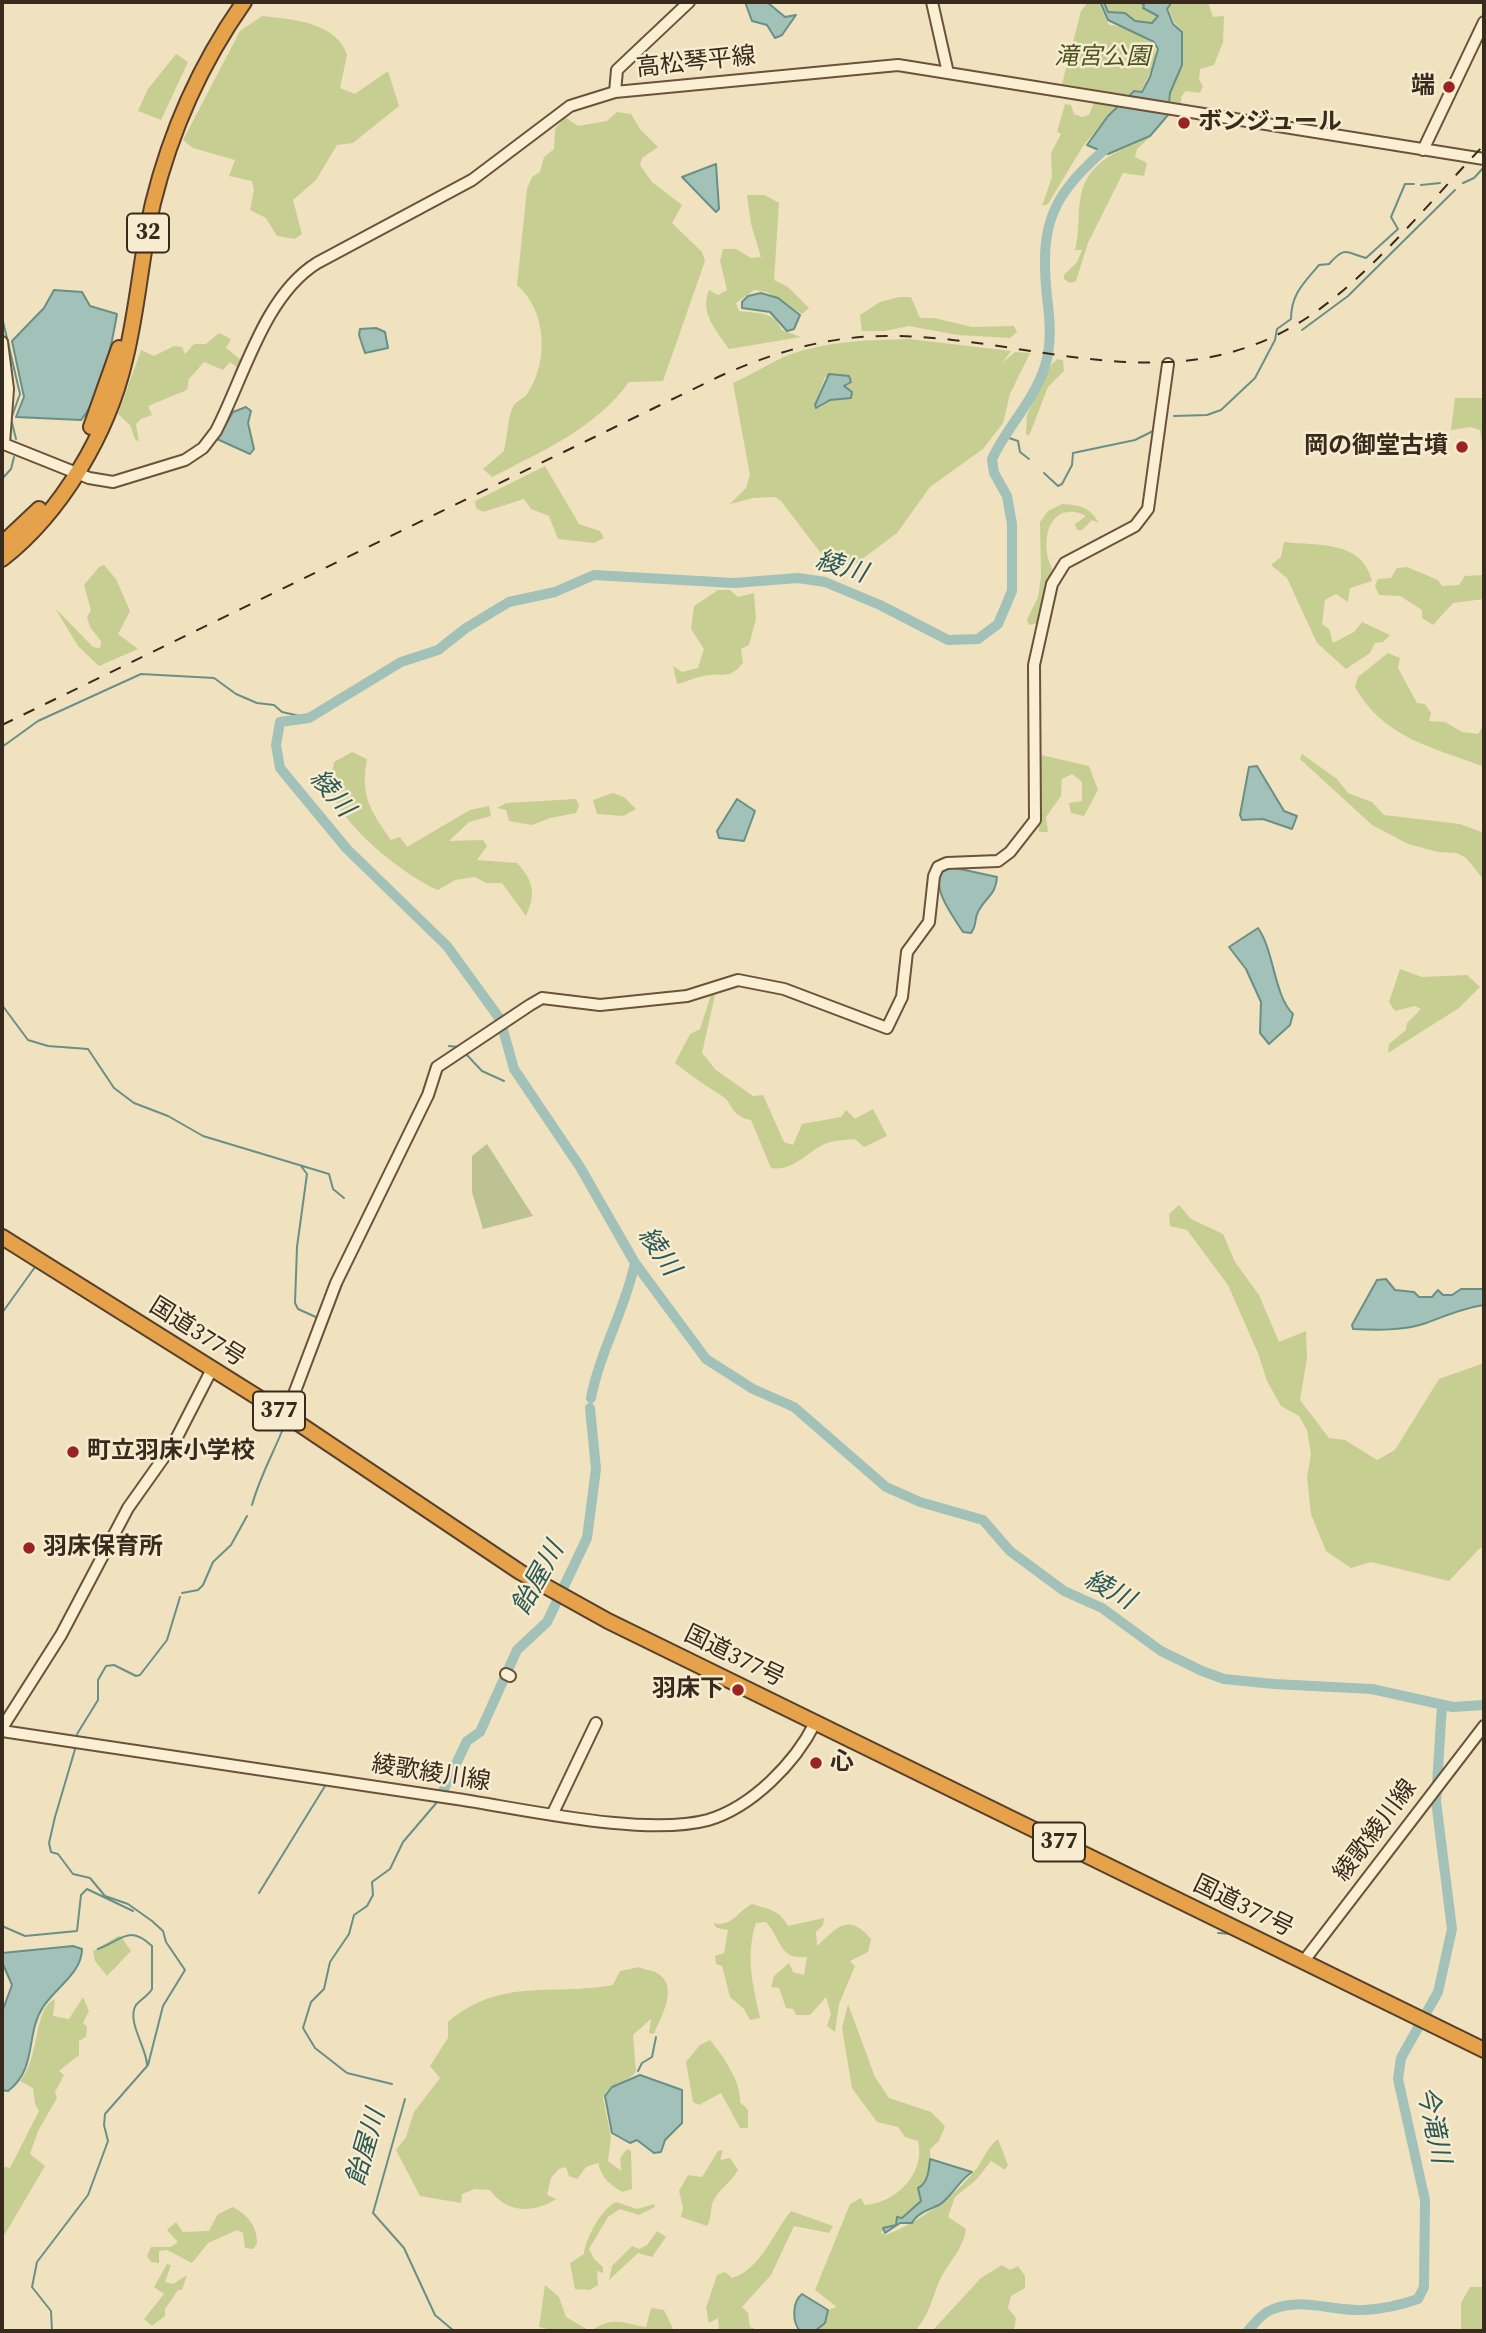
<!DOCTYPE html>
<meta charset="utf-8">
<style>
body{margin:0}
#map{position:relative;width:1486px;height:2333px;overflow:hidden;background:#f0e2bf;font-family:"Source Serif 4",serif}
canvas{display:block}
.frame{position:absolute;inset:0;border:4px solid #382a1c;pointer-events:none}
</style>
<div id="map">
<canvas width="1486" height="2333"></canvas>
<div class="frame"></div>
</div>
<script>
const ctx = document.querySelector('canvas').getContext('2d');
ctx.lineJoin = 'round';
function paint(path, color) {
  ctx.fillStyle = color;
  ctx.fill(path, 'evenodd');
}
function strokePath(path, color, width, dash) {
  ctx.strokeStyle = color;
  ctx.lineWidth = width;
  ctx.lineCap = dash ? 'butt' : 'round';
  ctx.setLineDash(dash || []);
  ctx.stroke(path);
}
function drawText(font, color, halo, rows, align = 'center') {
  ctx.font = font + ' "Source Serif 4","Noto Sans JP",serif';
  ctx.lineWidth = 5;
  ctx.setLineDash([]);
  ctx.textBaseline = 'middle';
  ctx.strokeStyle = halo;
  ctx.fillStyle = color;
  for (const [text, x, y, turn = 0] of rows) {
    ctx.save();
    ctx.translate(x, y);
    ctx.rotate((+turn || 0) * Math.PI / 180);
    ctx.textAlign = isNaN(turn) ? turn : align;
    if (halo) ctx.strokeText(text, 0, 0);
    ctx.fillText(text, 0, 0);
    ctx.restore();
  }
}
const green = new Path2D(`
 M1088 2H1098L1109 25 1124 27 1154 44C1159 58 1148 78 1141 91L1133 90 1128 95 1062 84 1081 11Z
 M1104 2H1142L1149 12 1158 16 1152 23 1135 21 1121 13 1108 12Z
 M1174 2H1208L1213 17 1224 16 1223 42 1214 65 1200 69 1199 80 1203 86 1200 93 1186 91 1181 97V104L1170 102 1171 92 1183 65V31L1174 22 1168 8Z
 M262 16C291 19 337 22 347 55L340 88 355 94 388 71 399 106 353 143 337 145 316 180 293 200 302 234 295 239 277 236 266 218 250 210 254 190 252 181 229 176 235 160 193 148 183 140 240 31Z
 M176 54 188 62 161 120 138 111 148 89Z
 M1094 102 1117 106 1083 146 1048 204 1042 206 1052 177 1051 153 1061 134 1057 132 1065 104 1071 105 1074 114 1082 117 1089 115Z
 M617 112 631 114 640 129 658 147 642 158 640 165 652 182 682 205 672 223 702 252 705 261 663 381 629 382C595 429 542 451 492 477L483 469 504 451C507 440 508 417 512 409 515 400 523 400 527 394 549 362 547 311 517 285L527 189 532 177 540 172 544 157 554 149 555 129 565 117 578 126 607 121Z
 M1150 137 1137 149 1135 157 1147 163 1144 176 1123 173 1088 243 1076 281 1070 283 1064 279V275L1077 262 1082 250H1075C1080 231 1077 213 1081 195 1088 160 1121 150 1150 137Z
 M747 195H765L779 203 774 280 788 287 809 308 802 314 767 292 754 290 736 303 739 311C759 314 772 310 782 330L801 337 729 349C717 331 699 313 709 290L718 295 727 290 720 261 723 249H736L751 258 761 257 751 224Z
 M899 297H911L920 318H934L972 327 1014 326 1017 332 1010 338 958 335 909 326 885 331H862L860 315 880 302Z
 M219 333 231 339 226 348 241 360 238 368 230 362 223 370 204 362 189 379 187 390 148 406 152 415 141 419 136 424 139 442 135 439 130 425 118 414 141 350 154 356 174 346 182 347 185 354 194 344H206Z
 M909 339 1011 351 1002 363 1015 352 1030 353 1010 394 1003 423 983 449 930 487 897 533 853 566 827 561 781 501 775 497 753 498 730 504 746 488 750 475 733 383C751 375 768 364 786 356 826 341 868 340 909 339ZM825 377 852 380 844 386 841 399H830L820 407H814Z
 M1057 359 1063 360 1064 371 1048 387 1029 436 1026 434 1027 415 1051 365Z
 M1455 398H1484V455L1480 430 1470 427 1451 430Z
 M545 466 579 524 600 531 604 538 594 543 558 539 549 516 531 509 524 499 483 512 476 508 475 501Z
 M1062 504C1080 505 1090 507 1099 523L1092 520 1082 530H1077L1075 524 1086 516C1050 498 1038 542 1052 568L1038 623 1029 625 1027 620 1038 597 1041 577 1040 522 1048 511Z
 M1284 542C1319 546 1362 540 1372 581L1350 588 1348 602 1336 594 1325 600 1322 624 1329 629 1333 643 1354 632 1362 622 1390 635 1383 642 1375 643 1370 653 1346 669 1317 643 1287 578 1271 565 1281 557Z
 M104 565 116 579 130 611 118 634 138 649 99 666 78 646 55 608 93 647 100 648 101 641 90 627 87 617 91 610 84 585 99 567Z
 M1407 567 1438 580 1442 586 1459 585 1465 576 1484 575V599L1453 603 1433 625 1422 618V610L1400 596 1379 595 1375 586 1378 579 1391 578 1397 568Z
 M718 590H730L738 597 754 593 756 619 749 645 741 649 743 663C728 681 722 672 704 676 695 677 687 682 677 684L673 666 682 672 698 668 704 649 691 629 694 606Z
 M1388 653 1400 658 1398 668 1417 703 1425 704 1431 713 1429 721 1445 722 1462 732 1478 734 1484 725 1482 766C1431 747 1383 737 1355 687L1358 677Z
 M352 752 367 759C360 796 370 810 391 840L400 837 407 847 470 810 489 806 491 816 469 822 449 841 483 840 487 846 477 860 517 863C534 881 536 894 526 916L502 883H486L475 877 455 880 438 890C405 876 340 825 331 789 329 781 333 770 334 762Z
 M1302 754 1337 779 1348 793 1372 802 1384 815 1460 824 1484 833V880L1466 858 1457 853 1438 852 1408 844 1372 825 1300 759Z
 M1041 755 1089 766 1098 790 1084 816 1071 813 1069 803 1082 801V782L1072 774 1062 779 1061 796 1046 817 1048 832H1039Z
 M613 793 624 797 636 809 623 816 597 814 593 800Z
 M576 799 579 806 576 813 550 818 532 825 509 821 506 810 497 808 506 803Z
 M1400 969 1422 977 1467 975 1480 987 1459 1008 1388 1053 1389 1044 1406 1030 1407 1023 1421 1009 1415 1006 1395 1011 1389 1002Z
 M711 995H715L702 1053 716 1070 753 1096 763 1095 784 1142 793 1145 802 1124 841 1117 846 1110 855 1119 873 1109 887 1136 864 1147 855 1139C846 1140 836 1140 827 1143 807 1151 794 1172 771 1168L751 1120C730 1116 735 1105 722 1096 705 1085 690 1075 675 1063L690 1034 700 1029Z
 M1179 1205 1191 1219 1223 1234 1235 1262 1259 1295 1279 1342 1306 1331 1307 1358 1300 1400 1329 1438 1345 1440 1377 1460 1395 1450 1439 1379 1484 1363V1548H1480L1449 1581 1371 1562 1351 1568 1326 1551 1311 1514 1307 1477 1311 1454 1307 1430 1299 1416 1281 1406 1267 1381 1258 1353 1228 1285 1187 1230 1170 1226 1169 1214Z
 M752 1904C770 1910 779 1909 788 1926L824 1918 823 1925 816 1932 817 1946C836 1929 847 1911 871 1939L868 1952 850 1961 855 1966 839 2004 835 2032 827 2026 831 2014 826 1997 810 2015H796L793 2009 786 2008 779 1988 771 1987 774 1976 789 1963 793 1972 804 1975 807 1957C779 1960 782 1940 766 1922L756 1923C745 1957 753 1985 760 2018L750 2020 744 2009 730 1997 722 1966 716 1964 715 1956 724 1953 728 1930 717 1928 713 1923C731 1928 737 1912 752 1904Z
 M120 1935 131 1951 107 1976 95 1961 93 1951Z
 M640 1967C646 1971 648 1969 655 1972 681 1984 661 2017 654 2034L649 2033 651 2019 633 2035 636 2072C626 2083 609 2084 603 2098L611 2137 608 2161 621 2171 620 2158 627 2149 631 2151 632 2189 622 2192C609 2184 602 2178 598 2163L586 2167 577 2179 569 2176 566 2167 559 2169 551 2178 547 2195 556 2199C534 2213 507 2214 490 2190L475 2189 462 2194 461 2203 420 2196 396 2150 406 2137 414 2112 440 2078 430 2066 448 2038V2022C500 1977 553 1996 613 1985L620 1971Z
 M83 1997 89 2011 83 2023 87 2027 86 2037 79 2041V2055L59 2071 64 2075 55 2092 57 2098 38 2131 30 2154 45 2166 2 2239V2166L10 2168 39 2111 35 2104 33 2088 20 2081C40 2059 33 2008 55 1999L53 2016 69 2019Z
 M848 2004 875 2077 889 2098 931 2112 945 2126 939 2141 930 2149 931 2170 921 2186V2201L896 2225 884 2228 881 2233 886 2235C920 2221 949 2201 973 2173 984 2161 985 2149 998 2139L1008 2165 1005 2170 991 2161 976 2180 955 2197 948 2217 966 2229C963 2252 944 2266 937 2287 930 2305 928 2316 915 2331H815L828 2310 837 2307 815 2290 850 2204 861 2198 865 2205C896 2203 926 2173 918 2141L905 2137 898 2127 877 2122 852 2088 842 2028Z
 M710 2040C722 2054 742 2083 740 2102L748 2110V2128H740L721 2093 699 2105 693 2102 686 2062 700 2045Z
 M723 2150 720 2160 730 2158 738 2170C732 2181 722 2187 715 2198 709 2206 713 2217 707 2226L681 2217 683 2208 679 2191 688 2175 702 2177 718 2151Z
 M616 2202 637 2209 654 2204 655 2207 639 2215 620 2209 608 2217 589 2249 594 2259 603 2267V2273L597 2271 598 2285 590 2290 575 2289 570 2263 584 2254C585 2239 602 2208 616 2202Z
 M233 2207C249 2216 257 2226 257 2244L253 2249 245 2248 243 2233 237 2230 208 2243 192 2263 167 2250 159 2251V2263L151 2262 147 2256 151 2247H171L178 2242 167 2230 176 2222 183 2232 209 2231 218 2214Z
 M791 2211 833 2226 829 2233 794 2226 771 2275 742 2307 748 2313 750 2327 760 2331H719L718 2318 709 2323 706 2308 717 2275 725 2272 732 2278C760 2270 774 2232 791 2211Z
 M657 2231 666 2237 652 2257 638 2253 609 2280 612 2266 632 2246 639 2249 647 2245Z
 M167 2264 171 2265 165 2282 173 2284 187 2275 182 2290H178L165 2309V2316L152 2326 144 2319 164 2294 154 2287Z
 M1002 2265 1010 2270 1018 2266 1025 2276V2288L1011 2296 1008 2308 1016 2318 1014 2331H932L981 2278Z
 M545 2285 559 2297 566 2317 590 2331H555L539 2327Z
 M1470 2287H1484V2331H1461V2303Z
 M651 2308 664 2310 674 2331 594 2329C614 2316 625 2324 646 2327Z`);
const cemetery = new Path2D(`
 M487 1144 533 1216 483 1229 472 1192V1156Z`);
const water = new Path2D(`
 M745 2H767L785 17 796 15 782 35 775 38 767 25 752 21Z
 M1100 2H1104L1108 12 1125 13 1135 21 1152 23 1158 16 1143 8 1144 5 1139 2H1172L1167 9 1173 24 1182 32V65L1170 93 1168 115 1150 136 1108 154 1087 145 1108 116 1134 91 1142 92 1150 77 1158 49 1154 42 1108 20Z
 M716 164 719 209 716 212 682 177Z
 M54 290 82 292 90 306 117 314C111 348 103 393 81 420L16 417 24 397 12 341 44 308Z
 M761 293 778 298 800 315 794 329 787 331 770 312 742 308V302L748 296Z
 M376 328 385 332 388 348 365 353 359 335 360 329Z
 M829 374 849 376 851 382 844 386 852 392 851 398 830 400 816 408 815 405Z
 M246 407 251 411 248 423 254 449 250 454 217 439 233 412Z
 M1257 766 1284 811 1297 816 1292 829 1263 819 1242 820 1240 815 1249 767Z
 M737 799 755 811 744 841 719 838 717 831Z
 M951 867 997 877C996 896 985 897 978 912 974 919 977 926 971 933L963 932C951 913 935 894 939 871Z
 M1258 928C1274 950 1274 996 1293 1014L1290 1025 1269 1044 1260 1033 1261 1002 1246 969 1229 947Z
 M1386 1279 1395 1290 1414 1292 1419 1297H1432L1438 1290 1443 1295H1452L1461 1289H1484V1305C1463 1308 1445 1316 1426 1323 1405 1331 1375 1330 1353 1329L1352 1325 1377 1280Z
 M73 1946 82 1949C82 1973 55 1988 43 2007 25 2034 38 2068 8 2091L2 2090V2012L12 1985 2 1962V1953Z
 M640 2075 682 2090V2123L665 2140 661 2152 654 2153 637 2140 630 2143 612 2133 605 2096 612 2087Z
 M930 2159 972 2172C959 2180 949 2200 939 2205 928 2210 917 2213 912 2223H900L885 2233 883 2228 896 2225 897 2217 902 2218 921 2201 918 2188C928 2183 929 2170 930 2159Z
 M802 2294 828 2310 825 2323 815 2331H800C792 2322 792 2302 802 2294Z`);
const stream = new Path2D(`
 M1463 183 1474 178 1484 167
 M1421 185 1440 183
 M2 317 20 394 11 419 16 439
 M1302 330 1348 296 1455 190
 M1174 416 1207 415 1221 410 1255 378 1275 340 1277 329 1291 319C1291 294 1304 283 1319 265L1329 264C1346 245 1346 253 1366 258L1398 229 1391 217 1405 184H1414
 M1006 437 1018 441 1020 452 1029 459
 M1044 473 1058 486 1062 484 1072 465 1073 453 1135 440 1153 431
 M2 479 11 469 14 457
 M2 747 38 721 141 674 214 678 236 694 257 703 274 705 282 712 309 718
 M2 1005 28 1040 48 1046 88 1049 114 1088 134 1103 168 1116 203 1136 329 1174 333 1189 344 1198
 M449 1046 458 1047
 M465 1053 482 1071 504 1081
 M301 1166 307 1174 297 1247 295 1303 298 1309 318 1318
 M2 1228 42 1254
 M2 1313 35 1267
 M314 1357 346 1274
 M252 1505C260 1476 274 1452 285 1424
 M182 1593 198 1590 203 1585 213 1562 231 1545 247 1516
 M77 1734 98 1700V1680L106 1666 114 1665 136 1676 140 1675 167 1640 180 1597
 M259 1893 325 1786
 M2 1926 25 1936 77 1931 81 1895 87 1889 133 1911
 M1218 1933 1233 1934
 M98 1949C122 1940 129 1924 152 1946V1989C148 1996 141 1999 136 2005 126 2021 147 2048 147 2065
 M638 2071 642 2063 652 2057 656 2037
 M392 2084 347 2073 315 2048 303 2028 311 2002 324 1989 330 1962 349 1934 354 1915 367 1906 373 1895 372 1882 390 1869 403 1842 438 1801
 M405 2099 373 2213 404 2248 435 2315 454 2331
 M52 2331 51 2311 32 2287 37 2262 88 2195 108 2141 104 2125 105 2114 148 2065 163 2006 185 1970 166 1942 163 1931 152 1921 128 1904 105 1896 90 1878 73 1874 58 1854 51 1852 49 1843 55 1817 76 1746`);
const river = new Path2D(`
 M1111 144C1053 194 1039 220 1047 297 1050 320 1052 344 1045 366 1034 401 1007 427 992 459L994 473 1007 496 1012 524V591L998 624 978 639 948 640 880 605 825 582 798 578 734 583 594 575 555 592 509 602 466 628 438 650 401 662 309 718 280 722 276 745 280 768 347 849 447 946 500 1019 514 1069 580 1167 635 1263 706 1359 753 1389 794 1407 886 1487 920 1502 983 1520 1010 1551 1064 1591 1102 1608 1161 1651 1202 1671 1224 1679 1274 1684 1372 1689 1453 1707 1484 1705
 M591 1398C600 1351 625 1310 635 1263
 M444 1789 467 1741 480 1732 517 1650 547 1622 587 1538 596 1469 590 1408
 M1248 2331C1253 2325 1260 2316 1267 2312 1296 2295 1333 2312 1364 2310 1383 2309 1401 2305 1418 2299L1424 2287 1425 2200 1398 2079 1401 2058 1438 1992 1452 1929 1436 1801 1442 1705`);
const secondary = new Path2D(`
 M932 2 948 73
 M615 92 617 70 689 2
 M1423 150 1484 22
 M2 342 8 389 4 444 89 478 113 482 185 460 203 448 216 431C244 377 264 296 317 263L472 180 570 106 615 92 898 65 1484 159
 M286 1415 336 1283 428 1095 437 1067 530 1005 542 998 600 1005 687 996 738 980 784 989 887 1028 902 997 907 952 929 922 934 876 938 867 947 863 998 861 1010 852 1035 820 1034 665 1052 584 1065 563 1135 526 1148 509 1168 364
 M506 1674 510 1676
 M2 1728 61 1635 128 1508 174 1443 212 1369
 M2 1731C153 1754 305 1776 457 1799 524 1809 645 1837 708 1820 752 1807 795 1763 815 1723
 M553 1813 596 1723
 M1303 1962 1484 1726`);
const highway = new Path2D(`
 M91 427 119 348
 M2 544 39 509
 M2 559C62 512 108 433 125 360 138 308 141 255 153 203 171 130 201 63 244 2
 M2 1237 286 1415 520 1572 608 1621 1484 2050`);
const rail = new Path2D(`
 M2 725 718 377C771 353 827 336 886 336 1025 335 1160 402 1292 327 1361 288 1428 203 1484 145`);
const markers = [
 [1449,87,7,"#9b2323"],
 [1184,123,7,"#9b2323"],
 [1462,447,7,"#9b2323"],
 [73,1452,7,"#9b2323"],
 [29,1548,7,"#9b2323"],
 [738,1690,7,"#9b2323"],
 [816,1763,7,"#9b2323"]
];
const shields = [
 [148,233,42],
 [279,1411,52],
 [1059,1842,52]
];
const shieldNames = [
 ["32",148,233],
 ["377",279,1411],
 ["377",1059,1842]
];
const parkNames = [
 ["滝宮公園",1102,58]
];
const streetNames = [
 ["高松琴平線",696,63,-6],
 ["国道377号",197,1333,32],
 ["国道377号",734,1657,26],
 ["綾歌綾川線",431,1774,9],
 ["綾歌綾川線",1376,1831,-53],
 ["国道377号",1243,1907,26]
];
const poiNames = [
 ["端",1435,87,"right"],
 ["ボンジュール",1198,123],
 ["岡の御堂古墳",1448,447,"right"],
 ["町立羽床小学校",87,1452],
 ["羽床保育所",43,1548],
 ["羽床下",724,1690,"right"],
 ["心",830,1763]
];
const waterNames = [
 ["綾川",841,568,17],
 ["綾川",331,794,50],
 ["綾川",658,1252,56],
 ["飴屋川",539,1579,-61],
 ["綾川",1109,1591,29],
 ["今滝川",1432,2125,78],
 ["飴屋川",367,2148,-74]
];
paint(green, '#c7ce92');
paint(cemetery, '#bcc292');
paint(water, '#a2c1b8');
strokePath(water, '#699086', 2);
strokePath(stream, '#699086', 2);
strokePath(river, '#a2c1b8', 10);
strokePath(secondary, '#6b533a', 14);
strokePath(highway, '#57402b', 18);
strokePath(secondary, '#faefd2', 10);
strokePath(highway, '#e5a24a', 14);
strokePath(rail, '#382a1c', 2, [12, 12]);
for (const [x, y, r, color] of markers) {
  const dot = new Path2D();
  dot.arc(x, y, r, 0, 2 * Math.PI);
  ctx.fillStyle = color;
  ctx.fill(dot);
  strokePath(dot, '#f7eccf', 2.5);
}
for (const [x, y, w] of shields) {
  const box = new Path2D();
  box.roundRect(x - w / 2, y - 19.5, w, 39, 5);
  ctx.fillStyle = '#f7eccf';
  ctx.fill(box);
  strokePath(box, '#382a1c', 2);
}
drawText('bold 23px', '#382a1c', null, shieldNames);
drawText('italic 24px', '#485521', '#f7eccf', parkNames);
drawText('24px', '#382a1c', '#f7eccf', streetNames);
drawText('bold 24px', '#382a1c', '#f7eccf', poiNames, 'left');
drawText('italic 26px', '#2a5956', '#f7eccf', waterNames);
</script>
